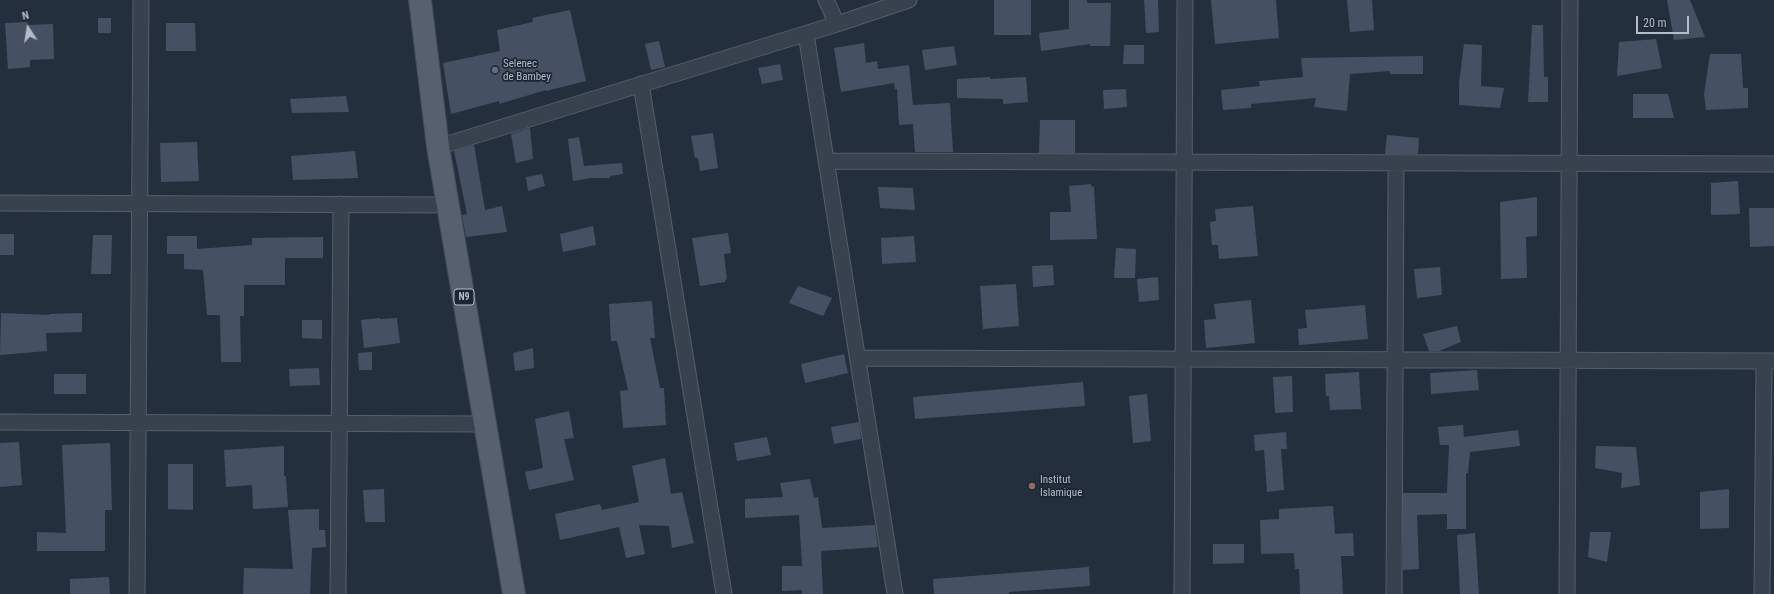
<!DOCTYPE html>
<style>
body{margin:0}
#map{position:relative;width:1774px;height:594px;overflow:hidden;background:#242f3e;font-family:"Roboto Condensed",sans-serif}
canvas{display:block}
.north{position:absolute;left:8px;top:8px;width:40px;height:40px;-webkit-text-stroke:3px #1d2633;paint-order:stroke;rotate:348deg;font-size:11px;font-weight:700;line-height:16px;text-align:center;color:#b4bcc9}
.north::after{content:'';display:block;margin:auto;width:14px;height:18px;background:#b4bcc9;clip-path:polygon(50% 0,100% 100%,50% 72%,0 100%)}
.scale{position:absolute;left:1636px;top:16px;width:53px;height:18px;box-sizing:border-box;border:2px solid #b4bcc9;border-top:0;padding-left:5px;font-size:12px;line-height:14px;white-space:nowrap;color:#b4bcc9;-webkit-text-stroke:3px #1d2633;paint-order:stroke}
</style>
<div id="map">
<canvas width="1774" height="594"></canvas>
<div class="north">N</div>
<div class="scale">20 m</div>
</div>
<script>
const ctx = document.querySelector('canvas').getContext('2d');
ctx.lineJoin = 'round';
function paint(path, color) {
  ctx.fillStyle = color;
  ctx.fill(path, 'evenodd');
}
function strokePath(path, color, width, dash) {
  ctx.strokeStyle = color;
  ctx.lineWidth = width;
  ctx.lineCap = dash ? 'butt' : 'round';
  ctx.setLineDash(dash || []);
  ctx.stroke(path);
}
function drawText(font, color, halo, rows, align = 'center') {
  ctx.font = font + ' "Roboto Condensed",sans-serif';
  ctx.lineWidth = 3.5;
  ctx.setLineDash([]);
  ctx.textBaseline = 'middle';
  ctx.strokeStyle = halo;
  ctx.fillStyle = color;
  for (const [text, x, y, turn = 0] of rows) {
    ctx.save();
    ctx.translate(x, y);
    ctx.rotate((+turn || 0) * Math.PI / 180);
    ctx.textAlign = isNaN(turn) ? turn : align;
    if (halo) ctx.strokeText(text, 0, 0);
    ctx.fillText(text, 0, 0);
    ctx.restore();
  }
}
const building = new Path2D(`
 M994 0H1031V35H994Z
 M1069 0H1087V3H1111L1110 46H1090V44L1041 51 1039 33 1069 29Z
 M1144 0H1158L1159 32 1146 33Z
 M1211 0H1276L1279 38 1215 44Z
 M1347 0H1372L1374 30 1350 32Z
 M1667 0H1690L1705 37 1674 40Z
 M570 10 586 81 546 91V90L499 104V101L451 114 443 63 500 51 497 30 533 22 532 18Z
 M98 18H111V33H98Z
 M27 22 28 25 53 24 54 59 30 60V67L8 69 5 23Z
 M166 23H195L196 51H166Z
 M1532 25H1543L1544 77H1548V102H1528Z
 M1656 39 1662 68 1617 76 1619 42Z
 M659 41 665 67 651 70 645 44Z
 M864 43 866 63 877 61 878 69 909 65 913 105 950 103 953 152H915L913 124 899 125 897 89H895L894 83 841 92 834 48Z
 M1464 44 1482 45 1481 86 1504 88 1500 108 1459 105V83Z
 M1124 45H1144V64H1123Z
 M954 46 957 65 925 70 922 50Z
 M1710 54H1741L1743 88H1748V108L1706 110 1704 94Z
 M1423 56V74H1390V71L1350 74 1347 111 1314 107 1316 98 1251 104V108L1223 110 1221 90 1260 86 1259 81 1303 77 1301 58Z
 M780 64 783 80 762 84 758 68Z
 M990 77V79L1026 77 1028 102 1003 104V99L957 98V79Z
 M1126 89 1127 107 1104 109 1103 90Z
 M1633 94H1668L1674 118H1633Z
 M346 96 349 112 292 113 290 99Z
 M1040 120H1075V153H1039Z
 M530 128 533 159 516 163 511 134Z
 M713 133 718 168 700 171 698 158H695L691 136Z
 M1387 135 1419 138 1418 154H1385Z
 M579 137 584 166 622 163 623 174 610 176V178H591L573 181 568 139Z
 M197 142 199 181 161 182 160 143Z
 M474 145 485 210 502 206 507 232 466 237 462 215 467 214 454 151Z
 M355 151 358 178 293 180 291 156Z
 M542 174 545 186 528 191 526 177Z
 M1738 181 1740 214 1711 215V183Z
 M1091 184V186L1094 187 1097 239 1050 240V212H1071L1069 186Z
 M878 187 913 188 915 210 880 208Z
 M1537 197V236L1526 237 1527 278 1501 279 1500 202Z
 M1253 206 1258 256 1219 259 1218 245H1212L1210 222 1216 221 1215 209Z
 M1749 208H1774V246L1750 247Z
 M593 226 596 245 563 252 560 234Z
 M728 233 731 253 724 254 727 279 725 280V282L700 286 692 238Z
 M0 234H14V255H0Z
 M93 235H112L111 274H91Z
 M167 236H197V249L252 245V238L323 237V258H285V285H244V316H240L241 362H221L220 315H207L203 270 184 269V254H167Z
 M914 236 916 262 882 264 881 238Z
 M1116 248 1136 249 1135 278H1114Z
 M1053 265 1054 285 1033 287 1032 266Z
 M1440 267 1442 295 1417 298 1414 269Z
 M1158 277 1159 300 1139 302 1137 279Z
 M1016 284 1019 326 983 329 980 286Z
 M798 286 832 298 823 316 789 303Z
 M1251 300 1255 343 1206 348 1204 320 1216 319 1214 304Z
 M652 301 655 338H650L660 388H664L666 425 623 428 620 391 628 390 617 341H611L609 304Z
 M1365 305 1368 339 1299 345 1298 329 1307 328 1305 310Z
 M1 313 49 315V314L82 313V332L46 333 47 351 0 355Z
 M380 318V319L397 318 400 343 364 348 361 320Z
 M302 320H322V339L302 338Z
 M1457 326 1461 342 1439 351H1429L1423 334Z
 M533 348 534 368 515 371 513 353Z
 M372 352V370H359L358 353Z
 M844 354 848 373 805 383 801 364Z
 M319 368 320 385 290 386 289 369Z
 M1477 370 1479 390 1431 394 1430 373Z
 M1359 372 1361 409 1330 410 1329 396H1326L1325 374Z
 M54 374H86V394H54Z
 M1292 376 1293 412 1275 413 1273 377Z
 M1083 382 1085 406 915 419 913 397Z
 M1147 394 1151 441 1133 443 1129 396Z
 M569 411 574 438 564 439 574 480 529 490 525 472 543 468 535 419Z
 M859 422 861 439 834 444 831 427Z
 M1463 425 1464 437 1518 430 1520 446 1470 452 1468 473H1466V529H1447V514L1417 515 1419 569 1403 570V493H1447L1449 445H1440L1438 427Z
 M1286 432 1287 449H1281L1284 490 1267 492 1264 450 1255 451 1254 435Z
 M767 437 771 455 737 461 734 443Z
 M19 442 22 485 0 487V443Z
 M110 443 112 510H105V551H37V532L66 533 62 445Z
 M284 446V476H286L288 507 253 509 252 485 226 487 224 450Z
 M1596 446 1636 447 1640 485 1621 488 1622 473 1595 468Z
 M665 458 671 494 682 492 694 543 672 548 669 526 639 525 645 554 626 558 619 527 560 540 555 514 600 504 602 510 639 502 632 466Z
 M168 464H193V510L168 509Z
 M810 479 814 498 818 497 822 528 875 525 878 547 821 551 823 594H802V590L782 591V566H802L799 515 745 518V499L783 497 780 483Z
 M384 489 385 522H365L363 490Z
 M1729 489V528L1700 529V492Z
 M1333 506 1335 534 1353 533 1354 556H1341L1343 594H1300L1299 569H1295L1294 553 1261 554 1260 520 1279 519V509Z
 M319 509V530H325L326 547 312 548 310 594H243L244 568 293 569 288 510Z
 M1590 532H1611L1607 562 1588 557Z
 M1475 533 1479 594H1460L1457 535Z
 M1213 544H1244V563L1213 564Z
 M1089 567 1090 586 1009 592V594H934L933 579Z
 M109 577 110 594H70V579Z`);
const minor = new Path2D(`
 M826 0 837 24
 M806 34 895 594
 M641 84 724 594
 M438 147 837 24 909 0
 M826 161 1774 164
 M0 203 449 205
 M858 358 1774 361
 M0 422 484 424
 M137 594 141 0
 M338 594 341 204
 M1182 594 1185 0
 M1394 594 1396 163
 M1567 594 1570 0
 M1762 594 1764 361`);
const primary = new Path2D(`
 M420 0 438 147 514 594`);
const markers = [
 [495,70,4,"#5c6f8a"],
 [1032,486,4,"#8d6e63"]
];
const shields = [
 [464,297,20]
];
const shieldNames = [
 ["N9",464,297]
];
const poiNames = [
 ["Selenec",503,64],
 ["de Bambey",503,77],
 ["Institut",1040,480],
 ["Islamique",1040,493]
];
paint(building, '#455162');
strokePath(minor, '#565f6c', 17);
strokePath(primary, '#414a57', 24);
strokePath(minor, '#38414e', 15);
strokePath(primary, '#56606e', 22);
for (const [x, y, r, color] of markers) {
  const dot = new Path2D();
  dot.arc(x, y, r, 0, 2 * Math.PI);
  ctx.fillStyle = color;
  ctx.fill(dot);
  strokePath(dot, '#1d2633', 1.5);
}
for (const [x, y, w] of shields) {
  const box = new Path2D();
  box.roundRect(x - w / 2, y - 8, w, 16, 3);
  ctx.fillStyle = '#1d2633';
  ctx.fill(box);
  strokePath(box, '#b4bcc9', 1);
}
drawText('bold 10px', '#b4bcc9', null, shieldNames);
drawText('11px', '#b4bcc9', '#1d2633', poiNames, 'left');
</script>
